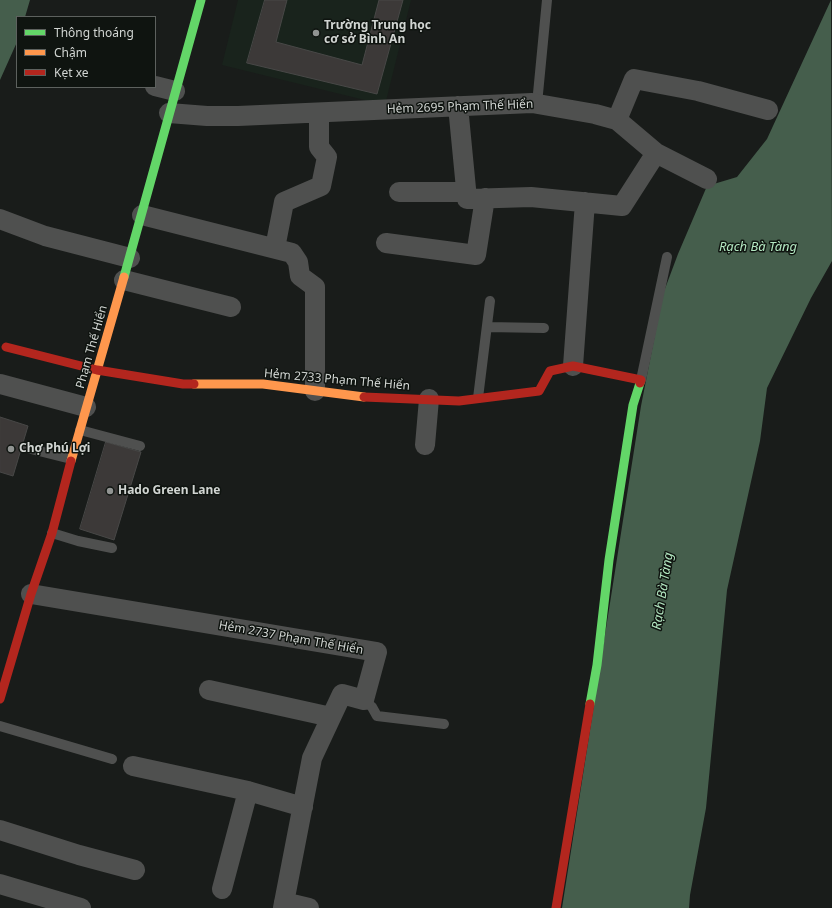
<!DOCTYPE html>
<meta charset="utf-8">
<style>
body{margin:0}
#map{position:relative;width:832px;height:908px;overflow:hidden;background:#191c1a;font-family:"Noto Sans",sans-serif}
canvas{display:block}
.legend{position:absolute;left:16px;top:16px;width:140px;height:72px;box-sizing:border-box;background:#0f1410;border:1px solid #5d615e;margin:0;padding:5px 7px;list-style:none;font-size:12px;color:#d1d5d2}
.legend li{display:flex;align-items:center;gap:8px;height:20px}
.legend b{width:20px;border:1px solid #5d615e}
</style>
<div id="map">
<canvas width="832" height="908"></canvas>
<ul class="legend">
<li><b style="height:5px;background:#63d668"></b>Thông thoáng</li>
<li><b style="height:5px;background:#ff974d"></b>Chậm</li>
<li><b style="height:5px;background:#b3261e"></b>Kẹt xe</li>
</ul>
</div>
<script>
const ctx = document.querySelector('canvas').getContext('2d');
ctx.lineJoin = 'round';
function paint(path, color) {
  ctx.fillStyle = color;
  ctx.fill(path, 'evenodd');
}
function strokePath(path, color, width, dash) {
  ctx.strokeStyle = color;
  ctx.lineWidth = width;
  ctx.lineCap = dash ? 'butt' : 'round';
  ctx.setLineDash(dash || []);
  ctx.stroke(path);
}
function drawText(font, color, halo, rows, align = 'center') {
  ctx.font = font + ' "Noto Sans",sans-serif';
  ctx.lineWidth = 3;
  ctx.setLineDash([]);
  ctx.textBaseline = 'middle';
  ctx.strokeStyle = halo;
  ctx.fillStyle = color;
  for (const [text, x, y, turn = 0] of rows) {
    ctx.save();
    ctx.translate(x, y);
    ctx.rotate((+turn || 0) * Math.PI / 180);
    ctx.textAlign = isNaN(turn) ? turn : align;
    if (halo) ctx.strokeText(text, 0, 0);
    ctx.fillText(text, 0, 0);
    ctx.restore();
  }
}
const built = new Path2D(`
 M238 0H411L385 105 222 65Z`);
const water = new Path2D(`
 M0 0H30L25 17H17V42L0 80Z
 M831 0 832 261 811 298 767 388 760 441 727 590 706 808 690 895 689 908H562L641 406 663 294 678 254 707 186 737 177 767 139Z`);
const building = new Path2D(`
 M265 0H287L276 42 362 65 379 0H403L377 94 247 63Z
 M0 417 28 426 13 476 0 472Z
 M106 442 141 452 114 540 80 529Z`);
const lane = new Path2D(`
 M537 104 547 0
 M487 327 544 328
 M641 380 667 257
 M478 398 490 301
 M80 430 140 446
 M27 448 71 459
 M52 533 78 541 112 548
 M364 700 372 707 377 716 444 724
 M0 726 112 759`);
const street = new Path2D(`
 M155 86 175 91
 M458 106 467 199 531 197 622 206 656 153
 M169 113 207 116H238L532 103 595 114 617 120 634 79 698 91 768 110
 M617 120 656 153 707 179
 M399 192H466
 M142 215 292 253 298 262 300 276 315 287V391
 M0 219 45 236 130 258
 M386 243 476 255 485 198
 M275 248 284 202 321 186 327 157 319 147V113
 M124 280 231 307
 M573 366 585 202
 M0 384 86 407
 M425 445 429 399
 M31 594 377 652 364 700 342 694 312 758 283 908
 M209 690 331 717
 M133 766 248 791 303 807
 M0 830 79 855 135 870
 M0 884 81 908
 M222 889 248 791
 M284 902 309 908`);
const fast = new Path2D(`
 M124 277 201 0
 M590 704 597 665 609 560 633 405 640 383`);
const slow = new Path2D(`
 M194 384H263L364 397
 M71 461 124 277`);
const jam = new Path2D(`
 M6 347 97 370 183 384H194
 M364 397 459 401 539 391 550 371 573 366 641 380 640 383
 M0 699 31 594 52 533 71 461
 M556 908 590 704`);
const markers = [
 [316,33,4,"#919492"],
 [11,449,4,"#919492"],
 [110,491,4,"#919492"]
];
const poiNames = [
 ["Trường Trung học",324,26],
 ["cơ sở Bình An",324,40],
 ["Chợ Phú Lợi",19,449],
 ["Hado Green Lane",118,491]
];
const streetNames = [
 ["Hẻm 2695 Phạm Thế Hiển",460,107,-2],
 ["Phạm Thế Hiển",92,347,-74],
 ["Hẻm 2733 Phạm Thế Hiển",337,380,5],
 ["Hẻm 2737 Phạm Thế Hiển",291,638,10]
];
const waterNames = [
 ["Rạch Bà Tàng",758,247],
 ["Rạch Bà Tàng",663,591,-81]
];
paint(built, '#19231c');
paint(water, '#455e4c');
paint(building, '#3c3938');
strokePath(building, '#484847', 1);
strokePath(lane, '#4f504f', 10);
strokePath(street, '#4f504f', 20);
strokePath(fast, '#63d668', 9);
strokePath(slow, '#ff974d', 9);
strokePath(jam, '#b3261e', 9);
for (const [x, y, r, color] of markers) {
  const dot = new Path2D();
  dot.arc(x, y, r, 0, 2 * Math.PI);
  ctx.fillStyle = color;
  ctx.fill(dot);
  strokePath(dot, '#0f1410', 1.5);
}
drawText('bold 12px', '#d1d5d2', '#0f1410', poiNames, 'left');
drawText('12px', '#d1d5d2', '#0f1410', streetNames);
drawText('italic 13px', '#b3e7c1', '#0f1410', waterNames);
</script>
